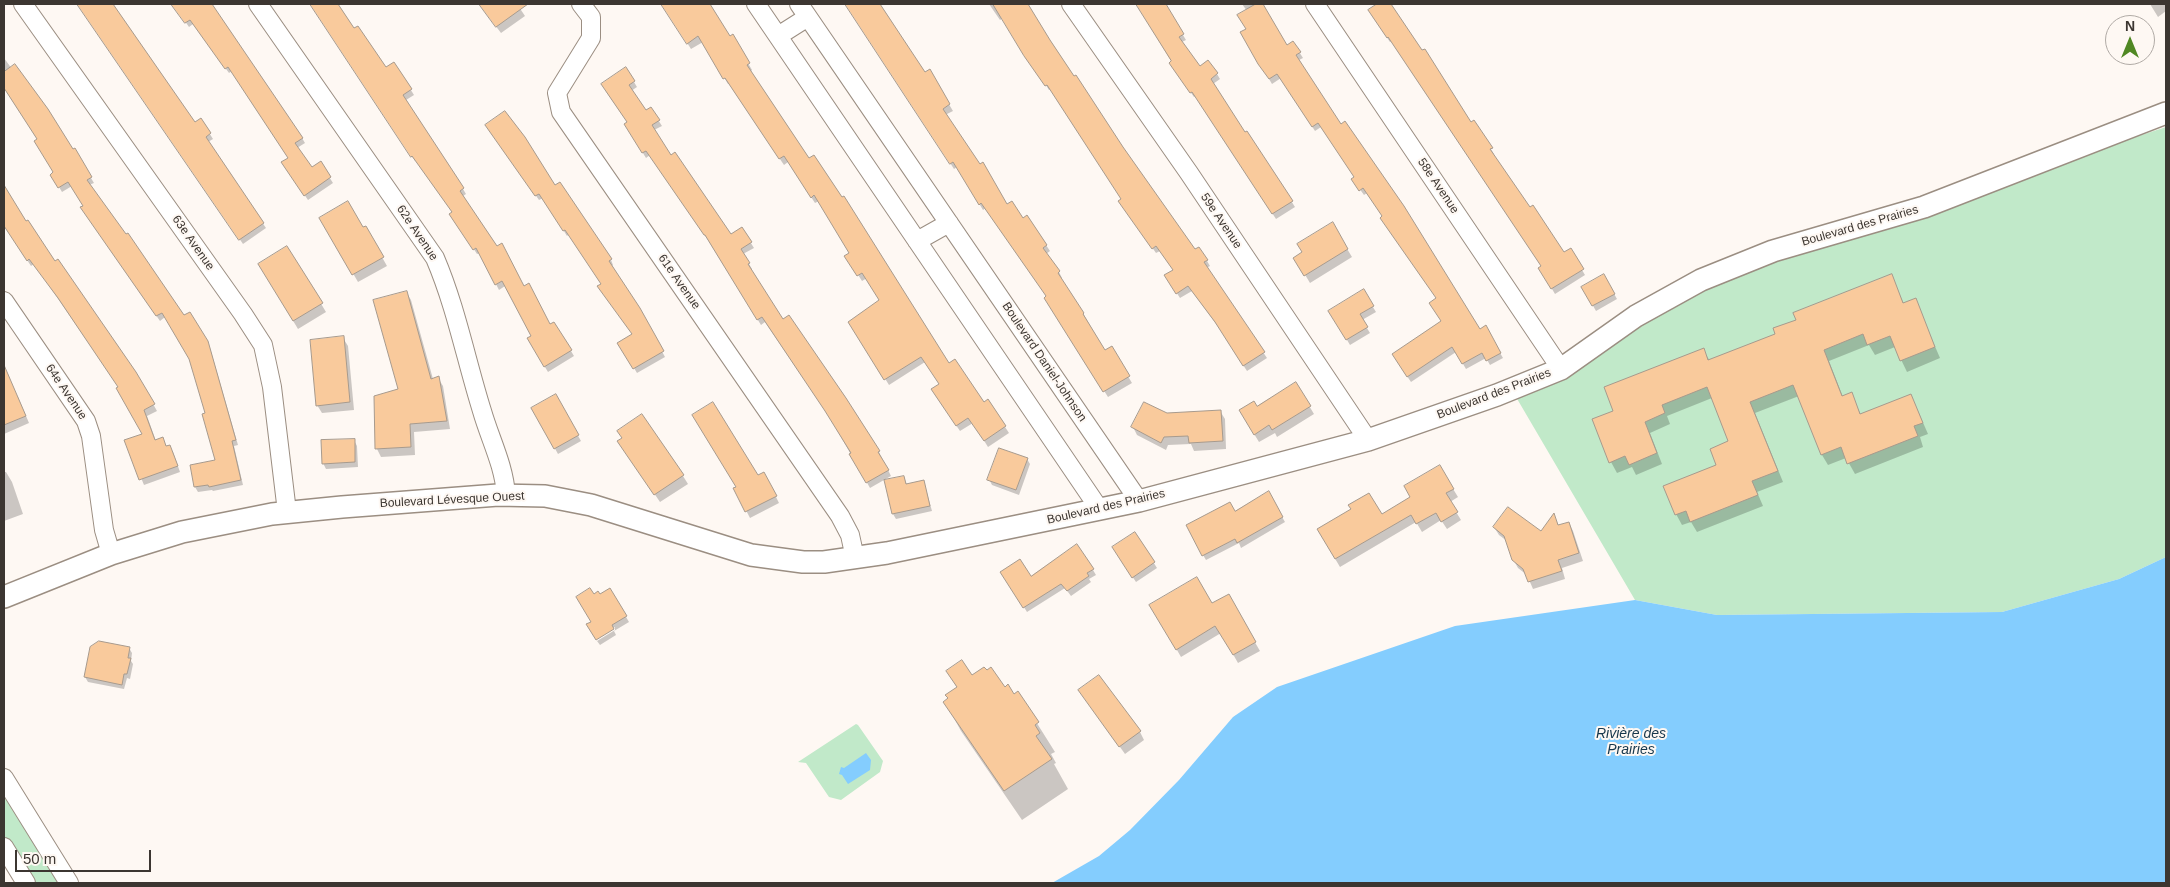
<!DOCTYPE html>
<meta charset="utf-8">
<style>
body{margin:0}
#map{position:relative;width:2170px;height:887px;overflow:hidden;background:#fef8f3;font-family:Helvetica,sans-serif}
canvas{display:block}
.frame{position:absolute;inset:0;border:5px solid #3c3631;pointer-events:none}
.north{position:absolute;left:2105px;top:15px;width:50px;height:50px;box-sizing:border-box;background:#fef8f3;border:1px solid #b0aaa5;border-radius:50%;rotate:0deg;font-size:14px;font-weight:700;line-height:20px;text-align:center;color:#3c3631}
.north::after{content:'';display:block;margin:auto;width:18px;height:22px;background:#508823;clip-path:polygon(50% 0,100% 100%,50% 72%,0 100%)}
.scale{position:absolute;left:15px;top:850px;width:136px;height:22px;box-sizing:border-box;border:2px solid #3c3631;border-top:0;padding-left:6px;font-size:15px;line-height:18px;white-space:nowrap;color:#3c3631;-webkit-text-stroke:4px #fef8f3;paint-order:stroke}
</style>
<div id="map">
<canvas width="2170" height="887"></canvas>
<div class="frame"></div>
<div class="north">N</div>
<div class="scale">50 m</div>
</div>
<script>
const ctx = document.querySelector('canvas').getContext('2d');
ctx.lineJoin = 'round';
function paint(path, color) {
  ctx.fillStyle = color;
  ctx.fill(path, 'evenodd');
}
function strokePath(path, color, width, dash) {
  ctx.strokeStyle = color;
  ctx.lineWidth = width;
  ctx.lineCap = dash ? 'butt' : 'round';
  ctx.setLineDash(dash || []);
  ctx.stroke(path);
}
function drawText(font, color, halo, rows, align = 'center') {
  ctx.font = font + ' Helvetica,sans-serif';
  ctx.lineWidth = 4;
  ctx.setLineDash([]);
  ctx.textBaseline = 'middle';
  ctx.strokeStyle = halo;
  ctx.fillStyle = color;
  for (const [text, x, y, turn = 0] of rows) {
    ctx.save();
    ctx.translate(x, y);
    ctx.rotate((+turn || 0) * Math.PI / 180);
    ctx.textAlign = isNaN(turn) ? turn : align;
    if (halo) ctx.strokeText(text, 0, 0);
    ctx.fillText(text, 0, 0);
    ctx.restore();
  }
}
const green = new Path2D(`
 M2166 127V557L2119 579 2002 612 1717 615 1635 600 1516 397 1701 280Z
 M856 724 858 725 883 761 880 772 841 800 829 797 806 763 798 762Z
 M4 792 61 883H34L4 836Z`);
const water = new Path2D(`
 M2166 557V883H1052L1099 856 1130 830 1179 780 1233 717 1277 687 1455 626 1635 600 1717 615 2002 612 2119 579Z
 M866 753 871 760 870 770 848 784 842 775 839 774 841 767 844 768Z`);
const shadow = new Path2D(`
 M79 4H111L195 124 201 120 213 139 208 142 266 228 243 244Z
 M173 4H209L302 138 305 143 297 148 312 169 320 163 333 183 308 200 286 168 290 158 232 71 229 73 193 24 189 27Z
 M311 4H337L354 30 386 68 394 63 414 95 406 100 463 189 466 194 463 196 550 326 554 323 574 356 548 372 528 339 532 336 505 286 499 290 480 253 477 254 454 219 453 213 416 160 415 161Z
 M479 4H517L525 16 501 33Z
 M669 4H709L730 37 732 36 752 70 750 72 949 365 984 403 988 401 1009 433 988 447 973 423 960 431 936 396 940 384 925 362 889 385 850 322 881 301 867 278 862 281 846 256 851 254 819 201 815 203 788 162 784 165 729 84H728L703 42 691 49 665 8Z
 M846 4H879L925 74 929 71 953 111 945 115 1007 205 1023 219 1046 245 1050 251 1046 254 1059 272 1062 278 1060 279 1083 313 1105 352 1111 348 1132 383 1108 397 1049 304 1048 297 986 208 983 210 957 167 954 169Z
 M989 4H1022L1122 148 1195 250 1207 261 1210 266 1206 268 1267 358 1247 371 1219 328 1192 291 1180 298 1169 281 1174 271 1160 251 1156 253 1123 206 1122 199 1051 89 1049 90 1003 18 1000 20Z
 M1136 4H1164L1186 40 1182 42 1200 67 1208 62 1217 74 1220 79 1213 84 1244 134 1247 132 1295 207 1276 219 1196 96 1194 97 1173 68 1172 62Z
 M1242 4H1261L1287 46 1293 42 1303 58 1299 60 1340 125 1479 330 1485 327 1503 358 1490 365 1486 358 1466 369 1456 352 1411 382 1396 360 1442 322 1437 299 1367 193 1364 195 1356 184V177L1321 127 1315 131 1281 78 1272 84 1242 33 1247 30V11Z
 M1379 4H1389L1471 124 1474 122 1494 154 1493 155 1530 209 1564 254 1570 250 1585 275 1555 294 1540 269 1542 267 1392 41 1390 42 1372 16 1369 10Z
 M2150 4H2166V11L2158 17Z
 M4 58 72 151 74 150 94 183 89 185 184 317 210 348 238 445 234 446 243 485 213 491 212 490 198 492 195 487 192 466 217 460 207 414 190 359 165 317 160 321 85 213 84 206 72 186 62 192 52 175 55 173 38 140 4 88Z
 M634 82 637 87 631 91 646 112 651 109 662 126 654 130 670 156 730 236 742 229 754 248 743 254 752 269 750 270 782 321 845 398 879 452 891 476 870 488 829 416 765 322 761 325 708 240 650 155 646 158 628 129V123L605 90Z
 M490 131 555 187 559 184 611 260 613 265 611 267 639 309 665 357 637 373 619 343 633 335 602 284 569 234 567 236 543 198 539 200Z
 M4 186 26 223 135 372 157 411 147 416 156 441 163 439 167 448 173 452 180 472 144 485 126 441 144 434 119 387 34 264 31 266 6 228H4Z
 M321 218 363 229 365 227 387 266 358 282Z
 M1332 224 1352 257 1310 283 1295 258 1304 253Z
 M287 247 326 312 298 329 259 264Z
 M1604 276 1617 299 1596 311 1583 288Z
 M1891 276 1904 304 1915 300 1940 358 1907 372 1895 347 1875 355 1869 345 1829 361 1843 397 1851 394 1861 415 1911 395 1928 434 1920 437 1923 447 1855 474 1846 458 1828 465 1822 455 1799 396 1755 413 1783 482 1757 492 1763 506 1697 532 1691 522 1682 525 1676 514 1718 466 1730 442 1712 398 1667 416 1670 424 1650 433 1662 464 1636 475 1632 467 1617 473 1611 462 1614 411 1703 350 1710 361 1777 335 1797 320Z
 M1363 291 1376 312 1362 320 1370 333 1350 345 1330 311Z
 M406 292 411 300 433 379 438 378 443 386 450 429 414 432 415 455 381 457 377 449 399 390Z
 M343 338 348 346 354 410 322 413 317 405Z
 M1296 384 1314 414 1277 437 1275 433 1259 442 1240 411 1257 408Z
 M4 391 5 394 18 397 29 423 4 434Z
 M555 396 581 441 558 454 533 409Z
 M1220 411 1225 419 1226 449 1194 451 1191 444 1168 445 1166 450 1137 435 1133 427 1166 414Z
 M354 440 357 446 358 467 326 469 323 463Z
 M624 449 683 476 688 484 660 502Z
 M1027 459 1030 464 1019 495 992 485 989 479Z
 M1439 466 1458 497 1450 502 1461 520 1447 529 1441 520 1422 532 1416 522 1340 567 1318 530 1382 516 1412 498Z
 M4 472H6L12 482 23 514 4 521Z
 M758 477 768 481 779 503 750 518 735 489Z
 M904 477 907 485 924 482 932 511 896 519 893 514Z
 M1268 493 1285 522 1241 548 1239 543 1206 560 1203 555 1235 512Z
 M1554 516 1559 526 1569 523 1573 531 1583 561 1562 568 1565 579 1533 589 1527 575 1518 568 1513 559 1507 541 1499 535 1494 527 1541 533Z
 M1135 533 1157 568 1136 582 1116 552Z
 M1093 570 1096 575 1089 579 1091 582 1071 596 1065 588 1027 612 1002 572 1030 578Z
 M610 590 629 622 614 631 616 635 600 645 597 641 615 630V627L596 639 592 622 593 595 600 596Z
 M1228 596 1260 651 1238 663 1221 633 1181 657 1151 605H1212Z
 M129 648 132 653 131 661 133 664 130 679 127 678 124 689 88 682 85 677Z
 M948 672 972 677 1004 689 1014 696 1018 693 1055 752 1051 754 1056 763 1054 764 1068 789 1022 820 961 731 945 702 957 688Z
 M1080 691 1140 732 1144 740 1125 754Z`);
const building = new Path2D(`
 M77 4H113L195 122 201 118 211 133 206 137 264 223 239 240Z
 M171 4H212L303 138 295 143 312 167 321 161 331 177 304 196 281 162 288 158 228 67 225 69 190 20 185 23Z
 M310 4H338L354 28 358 26 386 67 394 62 412 89 403 95 464 188 460 191 497 246 502 243 524 286 529 283 550 324 554 322 572 350 544 367 527 338 531 336 502 281 495 285 476 248 473 250 449 214 452 212 412 156 411 157Z
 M479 4H528L496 27Z
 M661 4H710L730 36 733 34 750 63 747 65 809 158 814 155 842 197 844 196 949 363 955 359 984 402 988 399 1006 426 984 441 968 418 956 426 931 389 939 384 921 357 884 380 848 322 879 300 862 273 857 276 844 256 849 253 814 195 811 198 784 156 779 159 725 78 723 79 698 36 687 44Z
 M845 4H880L925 72 930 69 950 104 943 109 980 164 983 162 1007 204 1012 201 1023 218 1027 215 1047 245 1043 248 1060 271 1058 273 1084 313 1083 314 1105 350 1112 346 1130 376 1103 392 1044 298 1046 296 981 203 979 205 953 162 950 164Z
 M993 4H1028L1050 40 1074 76 1076 75 1123 147 1195 249 1199 247 1208 260 1204 262 1265 352 1243 366 1215 322 1188 286 1176 294 1164 275 1173 270 1156 246 1152 249 1118 201 1121 199 1047 85 1045 86 1024 56Z
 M1136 4H1166L1184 34 1179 37 1200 66 1208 60 1218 73 1211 79 1245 132 1247 131 1293 201 1272 214 1192 92 1190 93 1169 63 1171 61Z
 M1256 4H1263L1287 45 1293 41 1301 52 1296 55 1341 124 1345 121 1404 206 1480 329 1486 325 1501 353 1486 361 1482 353 1462 364 1452 347 1407 377 1392 354 1441 321 1429 303 1436 298 1380 218 1382 216 1363 188 1359 191 1351 179 1354 177 1318 123 1312 127 1277 74 1269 79 1258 64 1240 32 1246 29 1237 15Z
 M1377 4H1391L1422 50 1425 49 1471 122 1474 120 1493 148 1490 149 1530 207 1533 205 1564 252 1571 248 1584 269 1551 289 1538 268 1541 266 1388 37 1387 38 1368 10Z
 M15 64 48 109 73 149 75 148 92 177 87 180 126 234 128 233 184 315 190 312 208 341 236 440 232 441 241 480 209 487 208 485 194 487 190 465 215 460 202 414 205 413 189 359 162 313 156 316 80 207 83 206 68 182 58 188 50 175 53 172 34 141 37 139 4 88V72Z
 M626 67 635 81 629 85 646 110 651 107 660 120 652 125 671 155 675 152 731 234 742 227 752 242 741 249 750 263 748 264 783 319 789 315 846 398 880 451 878 452 889 470 866 483 849 454 851 453 825 411 762 317 757 320 705 235H704L646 151 642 153 624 124 627 122 601 84Z
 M505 111 525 137 555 185 560 182 612 259 609 261 640 308 664 351 633 369 617 343 632 334 597 286 601 284 565 230 563 231 539 194 535 196 485 125Z
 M4 185 26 221 28 220 55 261 58 259 136 372 155 404 144 410 155 440 163 437 166 446 170 445 178 466 139 480 124 440 142 434 116 388 118 387 58 298 29 259 27 261 4 226Z
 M348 201 363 227 366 226 384 257 352 275 319 218Z
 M1333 222 1348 249 1304 276 1293 258 1302 252 1297 244Z
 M287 246 323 303 293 321 258 264Z
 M1604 274 1615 294 1592 306 1581 287Z
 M1892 274 1903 303 1916 298 1935 347 1900 361 1890 336 1867 345 1863 334 1824 350 1842 396 1852 392 1860 414 1911 394 1923 423 1914 426 1918 436 1847 464 1841 447 1821 455 1793 385 1750 402 1778 471 1752 481 1758 495 1690 522 1686 511 1675 515 1663 486 1716 465 1710 449 1728 441 1707 387 1662 405 1665 413 1645 422 1657 453 1629 465 1625 456 1609 463 1592 419 1613 411 1604 387 1704 348 1708 360 1775 334 1773 328 1796 320 1793 313Z
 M1364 289 1374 306 1360 314 1368 327 1346 340 1328 311Z
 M407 291 431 379 439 376 447 421 410 424 411 447 375 449 374 396 398 389 373 300Z
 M344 336 350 402 316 406 310 340Z
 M4 365 26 416 4 425Z
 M1296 382 1311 406 1272 430 1269 425 1254 435 1239 410 1254 401 1257 406Z
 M556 394 579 435 554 449 531 408Z
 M713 402 758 475 764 472 777 496 745 512 733 488 736 487 692 415Z
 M1144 402 1167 413 1221 410 1223 441 1189 443 1188 436 1164 437 1161 443 1131 427Z
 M642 414 684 475 654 495 617 441 622 438 617 431Z
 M355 439V462L322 464 321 440Z
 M999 448 1028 458 1016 490 987 480Z
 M1440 465 1454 489 1446 493 1458 512 1441 522 1436 513 1416 524 1411 515 1335 559 1317 529 1351 509 1348 505 1369 493 1382 514 1410 497 1404 486Z
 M904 476 906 484 924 480 930 506 892 514 884 480Z
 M1269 491 1283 517 1237 543 1235 539 1202 556 1186 525 1230 502 1235 511Z
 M1508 507 1541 531 1554 513 1558 525 1569 522 1579 553 1558 560 1562 571 1528 582 1523 569 1512 560 1504 536 1493 527Z
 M1135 532 1155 562 1132 578 1112 547Z
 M1077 544 1094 569 1087 573 1089 576 1067 591 1061 584 1023 608 1000 572 1020 559 1031 576Z
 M1197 577 1212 603 1229 594 1256 642 1233 655 1215 626 1176 650 1149 605Z
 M590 588 594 594 598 591 600 594 610 588 627 616 612 625 614 629 596 640 586 624 591 622 576 597Z
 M99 641 130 647 128 658H131L127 674H124L122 685 84 677 90 647Z
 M962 660 972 675 984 667 987 670 991 667 1005 687 1008 684 1014 694 1018 691 1039 722 1035 725 1040 733 1036 736 1052 759 1004 791 943 702 948 698 945 695 957 687 946 671Z
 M1099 675 1141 731 1119 747 1078 690Z`);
const minor = new Path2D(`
 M23 4 243 314 263 345 272 387 287 512
 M258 4 435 258C456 307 466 360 482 411 490 439 504 465 506 495
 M581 4 591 17V38L557 93 561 112 840 516 850 535 855 558
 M756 4 1100 510
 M799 4 1139 501
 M1071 4 1189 173 1368 440
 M1315 4 1561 369
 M778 36 808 17
 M917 241 949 223
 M4 301 86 421 91 436 104 530 111 554
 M4 778 69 883
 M4 847 26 883`);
const tertiary = new Path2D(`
 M4 597 111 554 182 532 272 514 342 507 498 495 545 496 591 505 751 555 803 562H824L887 553 1139 501 1368 440 1497 395 1561 369 1636 316 1701 280 1773 251 1924 207 2166 113`);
const streetNames = [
 ["58e Avenue",1438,186,56],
 ["59e Avenue",1221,221,56],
 ["Boulevard des Prairies",1860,226,-16],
 ["62e Avenue",417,233,56],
 ["63e Avenue",193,243,55],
 ["61e Avenue",679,282,55],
 ["Boulevard Daniel-Johnson",1044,362,56],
 ["64e Avenue",66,392,56],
 ["Boulevard des Prairies",1494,394,-21],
 ["Boulevard Lévesque Ouest",452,500,-3],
 ["Boulevard des Prairies",1106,507,-13]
];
const waterNames = [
 ["Rivière des",1631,734],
 ["Prairies",1631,750]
];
paint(green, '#c1e9c9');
paint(water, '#84cdfe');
paint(shadow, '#0003');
paint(building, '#f9ca9c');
strokePath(building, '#a79a8d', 1);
strokePath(minor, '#9b8e82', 20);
strokePath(tertiary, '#9b8e82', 24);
strokePath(minor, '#fff', 18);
strokePath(tertiary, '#fff', 21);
drawText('12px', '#3c3631', '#fef8f3', streetNames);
drawText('italic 14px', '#17374c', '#fef8f3', waterNames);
</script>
